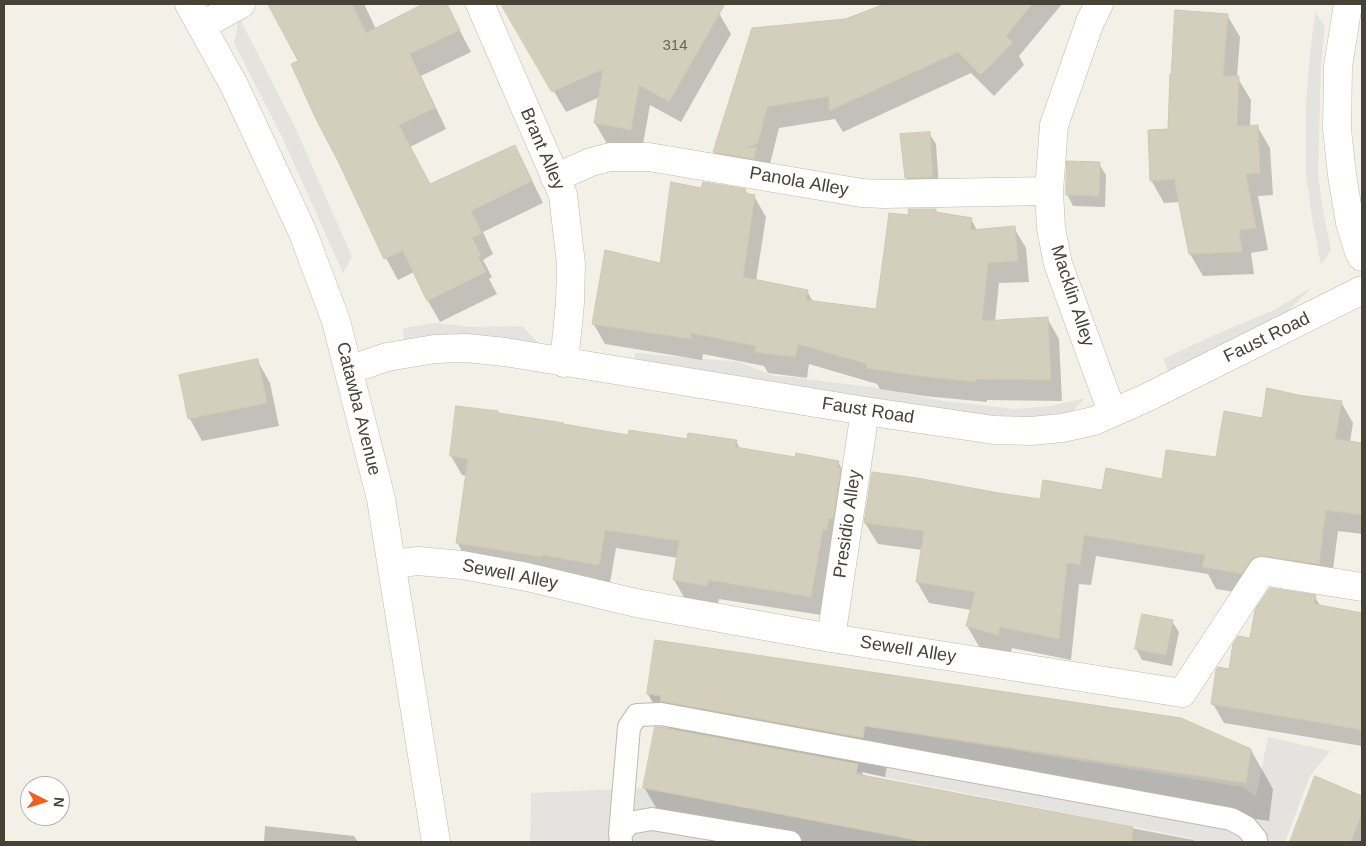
<!DOCTYPE html>
<style>
body{margin:0}
#map{position:relative;width:1366px;height:846px;overflow:hidden;background:#f3f1e7;font-family:Arial,sans-serif}
canvas{display:block}
.frame{position:absolute;inset:0;border:5px solid #464236;pointer-events:none}
.north{position:absolute;left:20px;top:776px;width:50px;height:50px;box-sizing:border-box;background:#fff;border:1px solid #b5b3af;border-radius:50%;rotate:95deg;font-size:14px;font-weight:700;line-height:20px;text-align:center;color:#464236}
.north::after{content:'';display:block;margin:auto;width:18px;height:22px;background:#f55f1c;clip-path:polygon(50% 0,100% 100%,50% 72%,0 100%)}
</style>
<div id="map">
<canvas width="1366" height="846"></canvas>
<div class="frame"></div>
<div class="north">N</div>
</div>
<script>
const ctx = document.querySelector('canvas').getContext('2d');
ctx.lineJoin = 'round';
function paint(path, color) {
  ctx.fillStyle = color;
  ctx.fill(path, 'evenodd');
}
function strokePath(path, color, width, dash) {
  ctx.strokeStyle = color;
  ctx.lineWidth = width;
  ctx.lineCap = dash ? 'butt' : 'round';
  ctx.setLineDash(dash || []);
  ctx.stroke(path);
}
function drawText(font, color, halo, rows, align = 'center') {
  ctx.font = font + ' Arial,sans-serif';
  ctx.lineWidth = 4;
  ctx.setLineDash([]);
  ctx.textBaseline = 'middle';
  ctx.strokeStyle = halo;
  ctx.fillStyle = color;
  for (const [text, x, y, turn = 0] of rows) {
    ctx.save();
    ctx.translate(x, y);
    ctx.rotate((+turn || 0) * Math.PI / 180);
    ctx.textAlign = isNaN(turn) ? turn : align;
    if (halo) ctx.strokeText(text, 0, 0);
    ctx.fillText(text, 0, 0);
    ctx.restore();
  }
}
const parking = new Path2D(`
 M1315 12 1325 26 1321 65 1320 99 1318 175 1323 211 1331 250 1321 265 1312 218 1306 175V103L1309 63Z
 M239 17 296 129 352 257 343 273 281 135 234 43Z
 M1312 287 1285 314 1171 379 1163 359 1212 336 1274 310Z
 M436 323 472 327 522 326 539 344 404 346 403 328Z
 M635 353 739 362 775 376 792 377 877 388 944 401 1016 409 1051 406 1085 398 1073 411 1052 424 632 371Z
 M647 691 1243 787 1256 796 1268 737 1330 751 1310 776 1285 842H1195V839L662 733Z
 M643 788 926 842H530L531 793Z`);
const shadow = new Path2D(`
 M270 4H364L376 29 426 4H446L471 52 421 76 446 129 410 147 430 186 514 147 526 168 543 203 483 232 493 254 483 260 492 277 489 279 497 294 440 322 428 301 414 272 398 280 386 258 339 161 299 62Z
 M503 4H702L719 13 731 34 681 122 650 105 642 150 607 144 595 123 600 97 566 112Z
 M889 4H1062L1019 56 1024 65 994 96 971 73 843 132 835 119 779 128 770 164 727 173 714 152 845 20Z
 M1227 15 1240 37 1237 77 1251 100 1250 126H1257L1270 148 1273 195 1258 196 1268 250 1251 253 1254 274 1203 276 1190 254 1180 202 1164 203 1151 180 1169 130Z
 M929 133 936 144 939 188 913 189 906 178Z
 M1099 164 1106 175 1105 207 1073 206 1067 194Z
 M702 190H745L748 195 754 196 766 217 756 281 807 291 813 302 877 311 910 217 935 210 938 214 971 219 977 230 1014 228 1026 248 1029 282 999 283 995 322 1047 318 1059 339 1062 401 987 400V402L924 396 880 389 877 384 809 364 807 378 768 373 764 366 703 354 702 360 605 344 593 323 661 264Z
 M257 360 270 383 279 426 202 441 190 419 180 376Z
 M1298 396 1341 402 1353 423 1350 442 1362 444V534L1338 531 1331 585 1277 577 1254 595 1216 589 1208 574 1096 556 1091 585 1079 584 1071 660 1012 648 1010 656 980 648 967 626 971 610 929 603 917 582 922 550 878 544 865 523 1041 500 1163 480 1217 459 1263 420Z
 M498 415 629 436 688 440 736 441 740 449 796 458 838 462 849 481 821 615 719 599 718 604 685 599 674 580 678 558 616 548 610 583 468 562 457 542 467 476 462 475 451 456Z
 M1315 597 1326 616 1347 611 1362 614V746L1224 723 1213 704 1230 671 1251 639Z
 M1172 621 1179 632 1172 666 1142 660 1136 649Z
 M648 694 1251 750 1273 789 1269 821 887 765 885 777 862 772 864 777 1194 840 1195 842H747L667 827 644 787 669 730Z
 M1315 777 1362 797V842H1291Z
 M265 826 354 836 358 842H264Z`);
const building = new Path2D(`
 M268 4H352L366 33 423 4H447L460 30 410 54 435 108 399 125 430 184 515 145 532 181 471 211 482 233 472 238 481 255 478 257 486 272 427 301 403 251 384 259 338 161 315 117 291 64 298 61Z
 M501 4H725L669 102 639 85 631 130 594 123 603 69 552 92Z
 M885 4H1032L1006 36 1013 42 981 75 958 52 829 111V96L767 107 758 143 746 148 757 147 754 159 713 152 752 28 845 19Z
 M1175 10 1228 14 1223 76H1239L1237 126 1258 125 1260 173 1246 174 1256 228 1239 230 1242 252 1189 254 1174 179 1150 181 1148 130 1168 129 1170 74H1171Z
 M930 132 933 177 905 178 900 134Z
 M1067 161 1100 162 1099 196 1066 195Z
 M671 182 701 188 703 182 746 189 745 193 755 195 743 277 808 290 806 300 876 309 884 252 889 213 909 215 908 209H936V212L972 218 970 230 1015 226 1018 261 988 263 982 321 1048 317 1051 380 976 379 975 382 912 375 866 368 867 364 798 344 795 357 754 352 756 346 691 333V339L592 324 605 250 660 263Z
 M258 359 267 403 188 419 179 375Z
 M1267 388 1298 395 1342 401 1335 439 1362 443V515L1326 510 1319 564 1264 556 1255 557 1249 562 1242 574 1202 567 1205 555 1084 535 1080 565 1067 563 1059 639 1000 627 998 635 966 626 975 592 916 582 924 531 864 523 872 472 917 478 999 493 1040 499 1043 480 1102 490 1106 468 1162 479 1166 450 1216 457 1224 411 1262 418Z
 M456 406 498 411V413L564 423 563 424 628 435 629 430 687 439 688 433 737 440 735 447 795 457 796 453 839 461 837 468H841L833 519 829 518 827 530 823 529 811 597 708 580 707 586 673 580 679 541 605 530 599 565 543 555 542 557 456 543 468 459 450 456Z
 M1270 588 1316 595 1314 604 1362 613V730L1211 704 1216 670 1218 667 1229 669 1233 644 1238 636 1250 638 1255 610Z
 M1142 614 1173 620 1166 655 1135 649Z
 M655 640 1181 718 1251 749 1246 783 865 726 863 738 660 701 661 696 647 694Z
 M655 727H660L858 764 856 774 1133 827 1132 842H926L643 788Z
 M1315 776 1362 796V813L1351 842H1290Z`);
const service = new Path2D(`
 M620 834 629 727 637 715 661 714 1231 819 1246 827 1256 839V842
 M621 841 620 834 629 823 652 819 790 842`);
const minor = new Path2D(`
 M189 4 234 85 303 233 336 321 381 499 436 842
 M480 4 563 195 571 264 570 303 564 363
 M1099 4 1090 22 1054 125 1049 191 1051 228 1058 264 1112 412
 M1348 4 1338 66 1337 129 1342 175 1350 223 1359 252 1362 257
 M201 26 241 4
 M555 178 591 162 610 157H649L862 193 884 194 1049 191
 M349 370 387 357 435 349 466 348 505 352 865 411 994 430 1031 431 1062 428 1094 421 1148 397 1362 290
 M392 564 418 561 462 565 527 577 636 603 831 638 1182 693 1262 571 1362 587
 M831 638 865 411`);
const numberNames = [
 ["314",675,46]
];
const streetNames = [
 ["Brant Alley",542,149,67],
 ["Panola Alley",799,182,10],
 ["Macklin Alley",1072,296,72],
 ["Faust Road",1267,338,-26],
 ["Catawba Avenue",358,409,76],
 ["Faust Road",868,411,9],
 ["Presidio Alley",848,524,-82],
 ["Sewell Alley",510,575,11],
 ["Sewell Alley",908,650,9]
];
paint(parking, '#e4e3df');
paint(shadow, '#0003');
paint(building, '#d4cfbc');
strokePath(building, '#cfc8b0', 1);
strokePath(service, '#bebaaa', 24);
strokePath(minor, '#bebaaa', 29);
strokePath(service, '#fff', 22);
strokePath(minor, '#fff', 28);
drawText('15px', '#6a6558', null, numberNames);
drawText('18px', '#464236', '#fff', streetNames);
</script>
